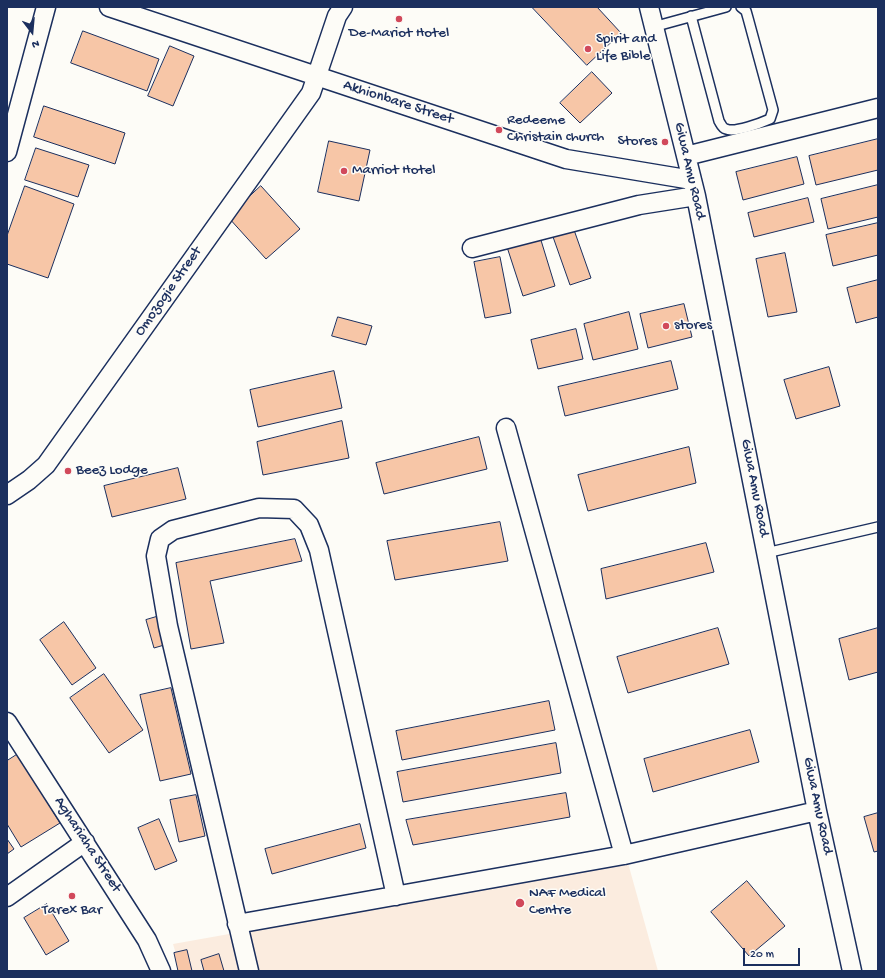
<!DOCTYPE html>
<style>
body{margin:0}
#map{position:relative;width:885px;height:978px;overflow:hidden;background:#fdfcf7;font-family:"Gochi Hand",sans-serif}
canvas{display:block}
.frame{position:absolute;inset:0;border:8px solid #1b2f5e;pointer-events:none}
.north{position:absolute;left:12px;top:12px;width:40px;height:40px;-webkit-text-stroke:3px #fdfcf7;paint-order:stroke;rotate:164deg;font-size:11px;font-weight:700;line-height:16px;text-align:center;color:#1b2f5e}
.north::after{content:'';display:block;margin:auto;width:14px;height:18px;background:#1b2f5e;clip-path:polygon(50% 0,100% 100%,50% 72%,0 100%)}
.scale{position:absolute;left:743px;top:948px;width:57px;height:18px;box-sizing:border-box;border:2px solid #1b2f5e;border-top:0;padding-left:5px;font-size:12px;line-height:14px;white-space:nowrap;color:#1b2f5e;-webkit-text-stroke:3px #fdfcf7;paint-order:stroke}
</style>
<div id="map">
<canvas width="885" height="978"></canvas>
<div class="frame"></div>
<div class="north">N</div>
<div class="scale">20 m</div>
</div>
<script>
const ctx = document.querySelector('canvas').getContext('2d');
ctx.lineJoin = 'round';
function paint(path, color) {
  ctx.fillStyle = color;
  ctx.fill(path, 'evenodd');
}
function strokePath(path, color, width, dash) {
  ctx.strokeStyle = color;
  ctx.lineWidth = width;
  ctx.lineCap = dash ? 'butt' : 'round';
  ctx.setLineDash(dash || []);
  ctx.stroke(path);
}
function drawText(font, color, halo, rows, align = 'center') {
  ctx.font = font + ' "Gochi Hand",sans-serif';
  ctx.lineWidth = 3;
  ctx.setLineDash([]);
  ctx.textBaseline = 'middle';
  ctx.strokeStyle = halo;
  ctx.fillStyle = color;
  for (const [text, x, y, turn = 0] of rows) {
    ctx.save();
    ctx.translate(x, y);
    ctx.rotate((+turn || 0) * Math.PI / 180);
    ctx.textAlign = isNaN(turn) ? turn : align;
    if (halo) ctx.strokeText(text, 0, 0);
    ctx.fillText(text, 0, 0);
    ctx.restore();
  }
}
const built = new Path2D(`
 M628 863 658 971H181L173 944Z`);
const building = new Path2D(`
 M532 7H597L621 33 587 65Z
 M83 31 159 59 147 91 71 63Z
 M170 46 194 56 173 106 148 96Z
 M592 72 612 93 580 123 560 103Z
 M44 106 125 133 115 164 34 137Z
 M878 139V170L816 185 809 156Z
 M329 141 370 150 359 201 318 192Z
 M36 148 89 165 78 197 25 180Z
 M797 157 804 184 743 200 736 172Z
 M878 185V217L828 229 821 199Z
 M25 186 74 204 48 278 7 264V236Z
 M261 186 300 229 266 259 228 217Z
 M808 198 814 222 754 237 748 213Z
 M878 223V255L833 266 826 235Z
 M573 227 591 278 570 285 552 234Z
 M540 237 555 286 523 296 507 247Z
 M785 253 797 312 768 317 756 259Z
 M500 257 511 313 485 318 474 262Z
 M878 280V317L856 323 847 288Z
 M684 304 692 337 648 348 640 314Z
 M629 312 638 349 593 360 584 324Z
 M338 317 372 326 366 345 332 336Z
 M576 329 583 359 538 369 531 340Z
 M671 361 678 389 565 416 558 387Z
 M829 367 840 406 796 419 784 380Z
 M334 371 342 408 258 427 250 390Z
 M342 421 349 458 263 475 257 442Z
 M479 437 487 469 384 494 376 463Z
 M689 447 696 483 588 511 578 475Z
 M178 468 186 499 112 517 104 486Z
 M500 522 508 561 395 580 387 541Z
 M295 539 302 561 210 581 224 643 191 649 176 563Z
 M706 543 714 572 606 599 601 569Z
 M163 615 171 643 154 648 146 620Z
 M64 622 96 668 72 685 40 640Z
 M718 628 729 664 628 693 617 657Z
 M878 628V672L849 680 839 639Z
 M104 674 143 730 109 753 70 698Z
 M171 688 191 774 160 781 140 695Z
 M549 701 555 730 402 760 396 731Z
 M750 730 759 762 653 792 644 759Z
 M556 743 561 773 403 802 397 772Z
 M18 754 60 823 21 847 7 824V761Z
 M566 793 570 817 413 845 406 820Z
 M196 795 205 836 179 842 170 800Z
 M878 813V851L874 852 864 817Z
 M159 819 177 861 155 870 138 828Z
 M360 824 366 848 272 874 265 849Z
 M7 839 14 849 7 854Z
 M747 881 785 926 749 956 711 912Z
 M47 904 69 941 46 955 24 918Z
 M187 950 192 971H178L174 953Z
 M219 954 224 971H204L201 960Z`);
const lane = new Path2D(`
 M691 16 719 121C721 124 722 128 726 129 735 133 761 123 770 119L773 110 748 18 746 11 741 7
 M653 27 726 7
 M766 553 878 527`);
const street = new Path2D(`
 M109 7 566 159 692 180
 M649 7 696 196 817 811 852 971
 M7 152 46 7
 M686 156 878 108
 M472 248 639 205 696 196
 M506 428 624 855
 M7 495 29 480 46 465 311 93 337 16 343 7
 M7 722 147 940 161 971
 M7 897 85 842
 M237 924 624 855 817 811
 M249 971 168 626 156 556 160 539 173 530 259 508 294 509 309 525 319 550 396 896`);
const markers = [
 [399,19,4,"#d1495b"],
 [588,49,4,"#d1495b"],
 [499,130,4,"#d1495b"],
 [665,142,4,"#d1495b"],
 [344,171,4,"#d1495b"],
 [666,326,4,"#d1495b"],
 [68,471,4,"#d1495b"],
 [72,896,4,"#d1495b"],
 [520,903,5,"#d1495b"]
];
const poiNames = [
 ["De-Mariot Hotel",399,34,"center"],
 ["Spirit and",596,40],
 ["Life Bible",596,57],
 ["Redeeme",507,121],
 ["Christain church",507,138],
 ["Stores",657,142,"right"],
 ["Marriot Hotel",352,171],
 ["stores",674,326],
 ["Beez Lodge",76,471],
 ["NAF Medical",529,894],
 ["Centre",529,911],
 ["Tarex Bar",72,911,"center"]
];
const streetNames = [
 ["Akhionbare Street",398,103,18],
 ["Giwa Amu Road",689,171,77],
 ["Omozogie Street",169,292,-55],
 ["Giwa Amu Road",754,488,79],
 ["Giwa Amu Road",817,806,78],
 ["Aghariaha Street",87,845,57]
];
paint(built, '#fbecdf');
paint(building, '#f7c6a7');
strokePath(building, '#1b2f5e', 1);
strokePath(lane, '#1b2f5e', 12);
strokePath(street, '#1b2f5e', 21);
strokePath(lane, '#fdfcf7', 9);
strokePath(street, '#fdfcf7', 18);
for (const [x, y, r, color] of markers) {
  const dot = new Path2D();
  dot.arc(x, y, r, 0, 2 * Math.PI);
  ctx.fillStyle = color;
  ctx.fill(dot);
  strokePath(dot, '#fdfcf7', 1.5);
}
drawText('15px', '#1b2f5e', '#fdfcf7', poiNames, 'left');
drawText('15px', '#1b2f5e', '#fdfcf7', streetNames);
</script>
